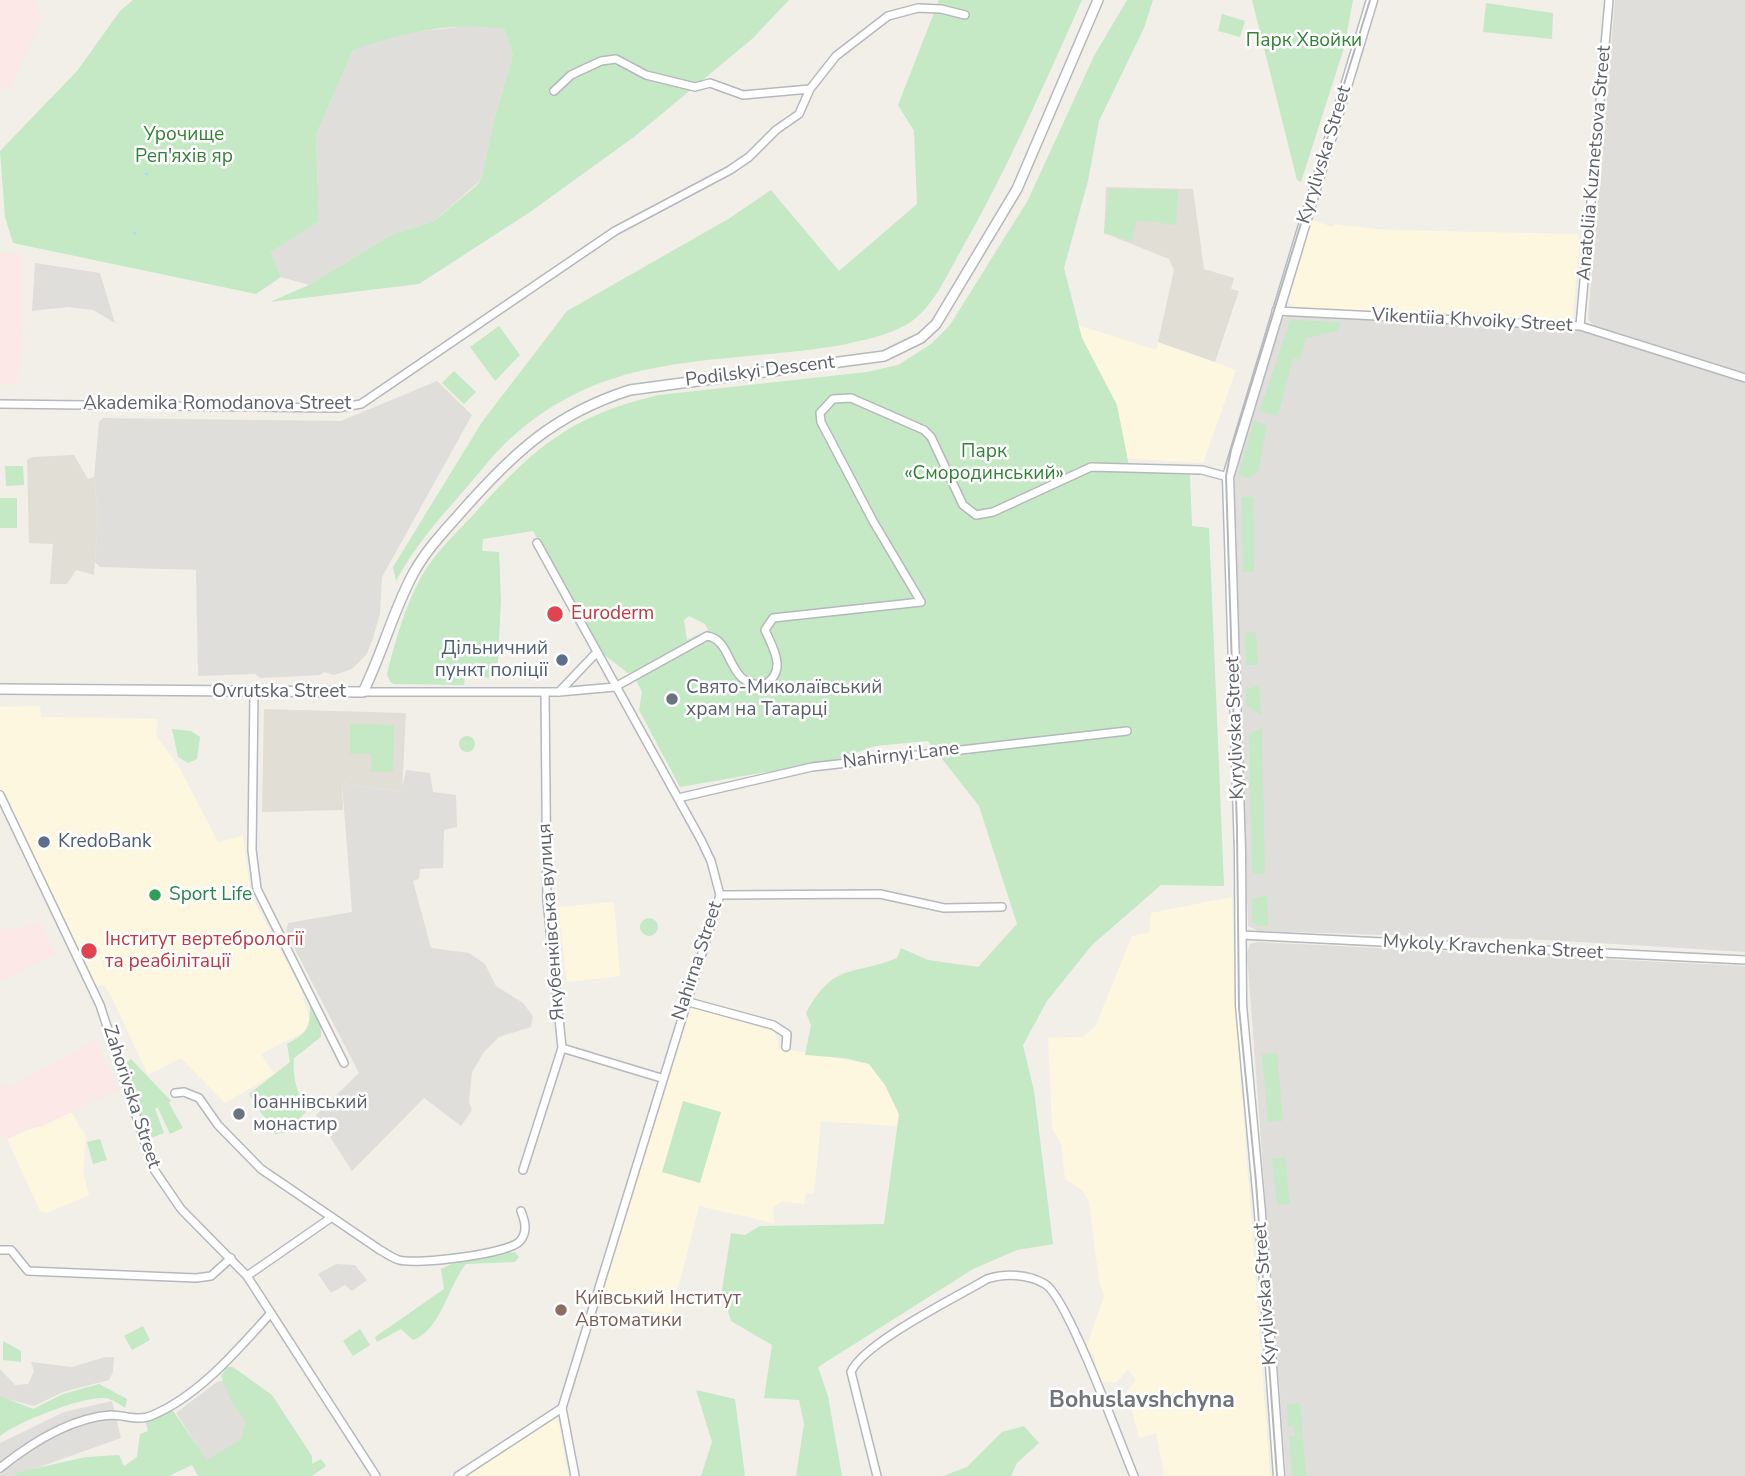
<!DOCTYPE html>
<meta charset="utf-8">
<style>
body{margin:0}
canvas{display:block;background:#f1efe8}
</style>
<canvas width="1745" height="1476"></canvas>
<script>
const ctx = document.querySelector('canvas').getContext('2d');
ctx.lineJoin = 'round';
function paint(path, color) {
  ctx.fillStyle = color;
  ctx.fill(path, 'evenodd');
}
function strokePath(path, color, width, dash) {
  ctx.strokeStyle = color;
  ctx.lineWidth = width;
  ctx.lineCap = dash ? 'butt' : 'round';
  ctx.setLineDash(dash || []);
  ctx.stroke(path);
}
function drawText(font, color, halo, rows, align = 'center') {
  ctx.font = font + ' "Nunito Sans",sans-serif';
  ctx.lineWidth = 5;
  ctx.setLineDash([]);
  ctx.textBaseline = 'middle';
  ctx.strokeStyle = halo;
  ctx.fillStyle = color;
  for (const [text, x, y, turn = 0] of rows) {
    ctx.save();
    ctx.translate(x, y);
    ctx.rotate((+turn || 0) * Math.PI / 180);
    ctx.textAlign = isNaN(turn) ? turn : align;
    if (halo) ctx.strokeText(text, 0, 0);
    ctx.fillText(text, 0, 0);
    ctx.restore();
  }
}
const commercial = new Path2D(`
 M1312 220 1333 227 1335 224 1384 230 1578 234 1579 250 1572 322 1294 308 1288 301Z
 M1078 325 1156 350 1158 342 1236 370 1203 463 1120 458Z
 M40 706 41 717 158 719 156 736 178 765 218 842 243 836 251 895 300 988 310 1020 303 1032 261 1054 274 1074 225 1103 181 1058 148 1075 113 1000 104 985 95 987 0 789V707Z
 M1232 897 1235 999 1270 1476H1164L1156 1433 1139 1438 1127 1391 1136 1380 1128 1369 1116 1383 1099 1382 1094 1355 1086 1348 1104 1296 1099 1281 1089 1201 1081 1189 1065 1179 1061 1143 1052 1128 1048 1038 1083 1037 1095 1027 1132 936 1149 933 1151 913Z
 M614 902 620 976 567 982 558 907Z
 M689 1006 775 1032 779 1048 869 1064 885 1085 899 1115 897 1126 821 1121 814 1194 806 1193 804 1204 782 1201 773 1208 774 1223 699 1206 671 1316 599 1296Z
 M71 1112 86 1136 83 1172 89 1195 47 1213 40 1211 7 1139Z
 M558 1418 568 1476H467L552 1419Z`);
const industrial = new Path2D(`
 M1615 0H1745V373L1593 325 1588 319Z
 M477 25 504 29 513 55 494 120 481 180 434 221 391 235 309 285 281 277 271 252 319 222 316 135 353 50 396 34Z
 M35 263 100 273 115 323 93 310 68 307 32 311Z
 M1288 316 1581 330 1745 382V952L1548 940 1258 931 1248 926 1232 477 1280 320Z
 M437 381 472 415 382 577 380 614 373 638 367 654 352 669 334 675 324 672 320 675 283 677 260 678 255 674 198 676 196 570 100 567 95 562 98 518 94 477 99 422 103 418 341 421Z
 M406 770 430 773 433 792 456 795 457 827 444 830 443 868 420 869 419 879 413 881 431 948 469 953 485 964 496 986 523 1003 533 1016 531 1027 499 1037 484 1052 472 1072 469 1102 472 1110 461 1126 424 1098 352 1171 316 1115 359 1073 286 932 288 923 352 912 342 783 401 792Z
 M1257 942 1745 966V1476H1286L1247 953 1250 944Z
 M336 1264 355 1265 367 1280 352 1291 345 1285 331 1293 318 1274Z
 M105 1357H114L113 1372 109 1380 63 1392 34 1406 0 1397V1369L15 1385 28 1384 34 1371 31 1362 72 1367Z
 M228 1379 253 1431 207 1461 176 1413 217 1382Z
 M112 1401 121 1438 14 1476H0V1443L64 1412Z`);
const education = new Path2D(`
 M1106 187 1193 189 1204 269 1234 278 1231 289 1239 291 1215 362 1158 342 1174 270 1169 259 1104 233Z
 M74 455 88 479 94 477 98 518 94 575 76 570 67 584H50L53 544 29 543 27 460 32 457Z
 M264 709 406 713 402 792 342 783 343 810 262 812Z`);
const medical = new Path2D(`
 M0 0H36L41 21 11 86 0 89Z
 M0 253 22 254V332L17 384 0 383Z
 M40 921 56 954 0 981V930L23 928Z
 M95 1040 118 1090 40 1127 29 1128 7 1139 0 1134V1084L11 1087Z`);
const green = new Path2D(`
 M133 0H789L752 39 634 137 530 212 419 284 270 302 309 285 391 235 434 221 476 186 481 180 494 120 513 55 504 29C452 21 401 33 353 50L316 135 319 222 271 252 281 277 256 294 13 243 5 217 0 151 77 71 120 11Z
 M939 0H1082C1043 87 1007 170 960 252 947 275 934 305 912 321 882 343 805 351 768 354 668 364 591 367 512 437 495 452 481 471 466 488 440 518 415 545 396 581L393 567 482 422 567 311 730 218 771 190 839 271 917 204 914 131 898 105Z
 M1127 0H1153L1144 28 1099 121 1088 181 1064 268 1082 338 1117 405 1130 471 1190 475 1192 526 1209 528 1224 886 1161 885 1092 945 1047 1001 1023 1045 1034 1091 1053 1244 1017 1250 973 1269 818 1367 828 1396 842 1476H796L804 1424 799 1400 764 1398 772 1345 731 1321 722 1290 731 1233 745 1235 760 1226 884 1224 899 1114 885 1085 869 1064 845 1058 805 1055 811 1025 806 1013C835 961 850 977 897 958L901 948 928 960 978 967 1017 924 979 806 928 741 875 746 836 760 680 787 639 710 642 692 632 672 628 673 603 654 533 531 483 539 482 551 499 552 501 601 497 678 465 677 464 685 394 684 390 682 387 674C395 641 407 599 426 569 439 549 458 531 475 513 534 448 571 415 659 395L867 372 898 365 931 344 950 325 1028 200 1094 56ZM689 616 705 624 708 630 687 640 684 620Z
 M1252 0H1353L1344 48 1301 182 1297 180Z
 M1486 3 1553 13 1552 39 1483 32Z
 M1222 14 1245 21 1240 37 1218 31Z
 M1109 189 1178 190 1176 225 1137 220 1132 241 1104 233Z
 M1290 320 1341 322 1337 331 1306 338 1300 360 1293 358 1278 416 1260 411Z
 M499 326 520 355 495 381 470 347Z
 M454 371 476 392 464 404 442 383Z
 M1254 421 1267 425 1258 472 1249 478 1238 475Z
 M5 466H23L24 485 6 486Z
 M1242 497H1253L1254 572H1243Z
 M0 498H17V528H0Z
 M1256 632 1258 665H1246L1245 633Z
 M1259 685 1261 715 1246 705V690Z
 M350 724 394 725 393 772H371V754H350Z
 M1262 728 1265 874 1252 873 1249 734Z
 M172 729 191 731 200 737 197 759 188 763 178 757Z
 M459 744a8 8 0 1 1 16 0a8 8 0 1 1-16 0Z
 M1267 895 1268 926H1257L1252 921V899Z
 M640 927a9 9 0 1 1 18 0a9 9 0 1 1-18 0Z
 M310 1005 321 1026V1037L294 1058C292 1079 298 1093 306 1112L285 1133 275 1134 249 1094 290 1062 287 1044C309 1032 310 1028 310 1005Z
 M1277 1053 1283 1121 1268 1122 1262 1054Z
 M131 1059 171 1101 169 1103 183 1128 170 1134 158 1108 165 1104 155 1109 164 1133 151 1138 144 1126 125 1064Z
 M683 1101 721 1112 700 1183 662 1172Z
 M100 1139 107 1160 93 1164 87 1142Z
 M1285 1157 1290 1204 1277 1205 1272 1159Z
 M515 1252 519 1257 515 1262 466 1264C448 1286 441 1330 413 1340L401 1329 377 1342 375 1337 444 1289 441 1269 460 1260Z
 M143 1326 150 1340 132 1350 124 1336Z
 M360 1329 370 1345 353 1356 343 1341Z
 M3 1341 21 1351V1362L3 1360Z
 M227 1367H233L272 1395 312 1456V1464L321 1459 326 1466 312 1476H198L192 1465 169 1476H14L19 1472 86 1457 119 1455 124 1466 137 1457 140 1434 148 1431 146 1423 171 1408 207 1460 241 1439 246 1421 232 1403 221 1376Z
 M99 1384 127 1399 125 1408C120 1404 112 1399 105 1398 83 1396 17 1422 0 1436V1396L33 1409 63 1394Z
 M696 1390 735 1399 745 1476H701L712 1442Z
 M1300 1403 1306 1476H1292L1289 1437 1295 1436 1294 1426H1288L1287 1404Z
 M1024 1426 1039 1443 1017 1463 1011 1476H943L967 1467 1002 1432Z`);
const stream = new Path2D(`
 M146 174H147
 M134 233H135`);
const minor = new Path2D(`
 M554 91 571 75 601 61 616 59 646 75 695 87 710 83 743 95 810 89
 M1276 311 1580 326 1745 378
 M1580 326 1609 0
 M0 404 337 408 361 404 615 231 730 170 749 157 776 130 799 114 810 89 836 56 888 16 918 8 941 9 965 15
 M537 543 701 840 711 861 720 895 562 1408 575 1476
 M254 692 252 850 257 889 344 1063
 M363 692H559L615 687 707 636C735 640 725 687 765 685 787 670 774 650 765 630L773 618 921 602 873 521 821 422 820 413 833 399 851 398 924 430 931 437 963 505 976 515 993 512 1091 467 1202 470 1228 477
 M559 692 597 652
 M0 795 100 1005 153 1168 181 1209 247 1276 376 1476
 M678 798 812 767 1127 731
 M720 895 880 894 944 908 1002 907
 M1241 935 1745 960
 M685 1001 773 1025 787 1034 786 1047
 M562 1048 661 1078
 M175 1093 184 1092 199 1098 218 1125 261 1169 380 1250C386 1253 392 1258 399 1260 417 1265 509 1254 520 1241 528 1232 525 1221 521 1211
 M523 1170 562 1048 547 900 545 692
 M0 1250H11L28 1271 196 1278 211 1276 231 1258
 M247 1276 332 1217
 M0 1468C31 1443 70 1418 111 1415 126 1415 138 1422 153 1415 200 1395 237 1350 271 1313
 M458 1476 562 1408
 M877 1476 851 1372C863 1343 957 1297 987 1279 1005 1273 1028 1274 1045 1284 1068 1298 1120 1443 1134 1476`);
const tertiary = new Path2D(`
 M0 689 363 692C382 654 393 611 413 574 426 550 445 530 463 510 514 452 555 414 630 390L884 356 921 338 936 324 1017 189 1098 0`);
const secondary = new Path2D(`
 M1279 1476 1260 1213 1241 1005 1240 852 1228 477 1372 0`);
const tram = new Path2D(`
 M1277 1476 1256 1182 1239 1008 1237 829 1226 476 1231 450 1370 0`);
const markers = [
 [555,614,9,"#e0444e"],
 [562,660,7,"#5c6f8a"],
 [672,699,7,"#6b7280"],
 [44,842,7,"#5c6f8a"],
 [155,895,7,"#2e9e5b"],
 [89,951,9,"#e0444e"],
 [239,1114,7,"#6b7280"],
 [561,1310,7,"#8d6e63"]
];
const parkNames = [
 ["Парк Хвойки",1304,41],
 ["Урочище",184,135],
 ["Реп'яхів яр",184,157],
 ["Парк",984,452],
 ["«Смородинський»",984,474]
];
const streetNames = [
 ["Kyrylivska Street",1325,155,-73],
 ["Anatoliia Kuznetsova Street",1595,163,-85],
 ["Vikentiia Khvoiky Street",1472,321,3],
 ["Podilskyi Descent",760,372,-7],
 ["Akademika Romodanova Street",217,404],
 ["Ovrutska Street",279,692],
 ["Kyrylivska Street",1236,728,-92],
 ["Nahirnyi Lane",901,756,-7],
 ["Якубенківська вулиця",552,922,-94],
 ["Mykoly Kravchenka Street",1493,948,3],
 ["Nahirna Street",698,961,-72],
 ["Zahorivska Street",131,1097,72],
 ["Kyrylivska Street",1266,1294,-94]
];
const healthNames = [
 ["Euroderm",571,614],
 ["Інститут вертебрології",105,940],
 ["та реабілітації",105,962]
];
const serviceNames = [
 ["Дільничний",548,649],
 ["пункт поліції",548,671],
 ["KredoBank",58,842,"left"]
];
const worshipNames = [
 ["Свято-Миколаївський",686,688],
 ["храм на Татарці",686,710],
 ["Іоаннівський",253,1103],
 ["монастир",253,1125]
];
const leisureNames = [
 ["Sport Life",169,895]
];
const educationNames = [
 ["Київський Інститут",575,1299],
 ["Автоматики",575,1321]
];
const quarterNames = [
 ["Bohuslavshchyna",1142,1401]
];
paint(commercial, '#fef7e0');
paint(industrial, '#e0deda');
paint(education, '#e1ded6');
paint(medical, '#fce8e6');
paint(green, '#c5e8c5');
strokePath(stream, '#aadaff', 2.5);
strokePath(minor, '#b5b8bc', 10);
strokePath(tertiary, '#b5b8bc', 12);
strokePath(secondary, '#b6babf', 13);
strokePath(minor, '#fff', 7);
strokePath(tertiary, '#fff', 9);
strokePath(secondary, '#fff', 10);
strokePath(tram, '#b6b7b8', 2);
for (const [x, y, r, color] of markers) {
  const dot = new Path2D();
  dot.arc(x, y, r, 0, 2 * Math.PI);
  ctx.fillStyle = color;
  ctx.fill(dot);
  strokePath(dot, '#fff', 2.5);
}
drawText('19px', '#348238', '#fff', parkNames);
drawText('19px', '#5f6368', '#fff', streetNames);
drawText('19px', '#be3a42', '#fff', healthNames, 'left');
drawText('19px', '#4e5e75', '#fff', serviceNames, 'right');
drawText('19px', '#5b616d', '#fff', worshipNames, 'left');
drawText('19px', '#27864d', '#fff', leisureNames, 'left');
drawText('19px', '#785e54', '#fff', educationNames, 'left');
drawText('bold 23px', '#70757a', '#fff', quarterNames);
</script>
